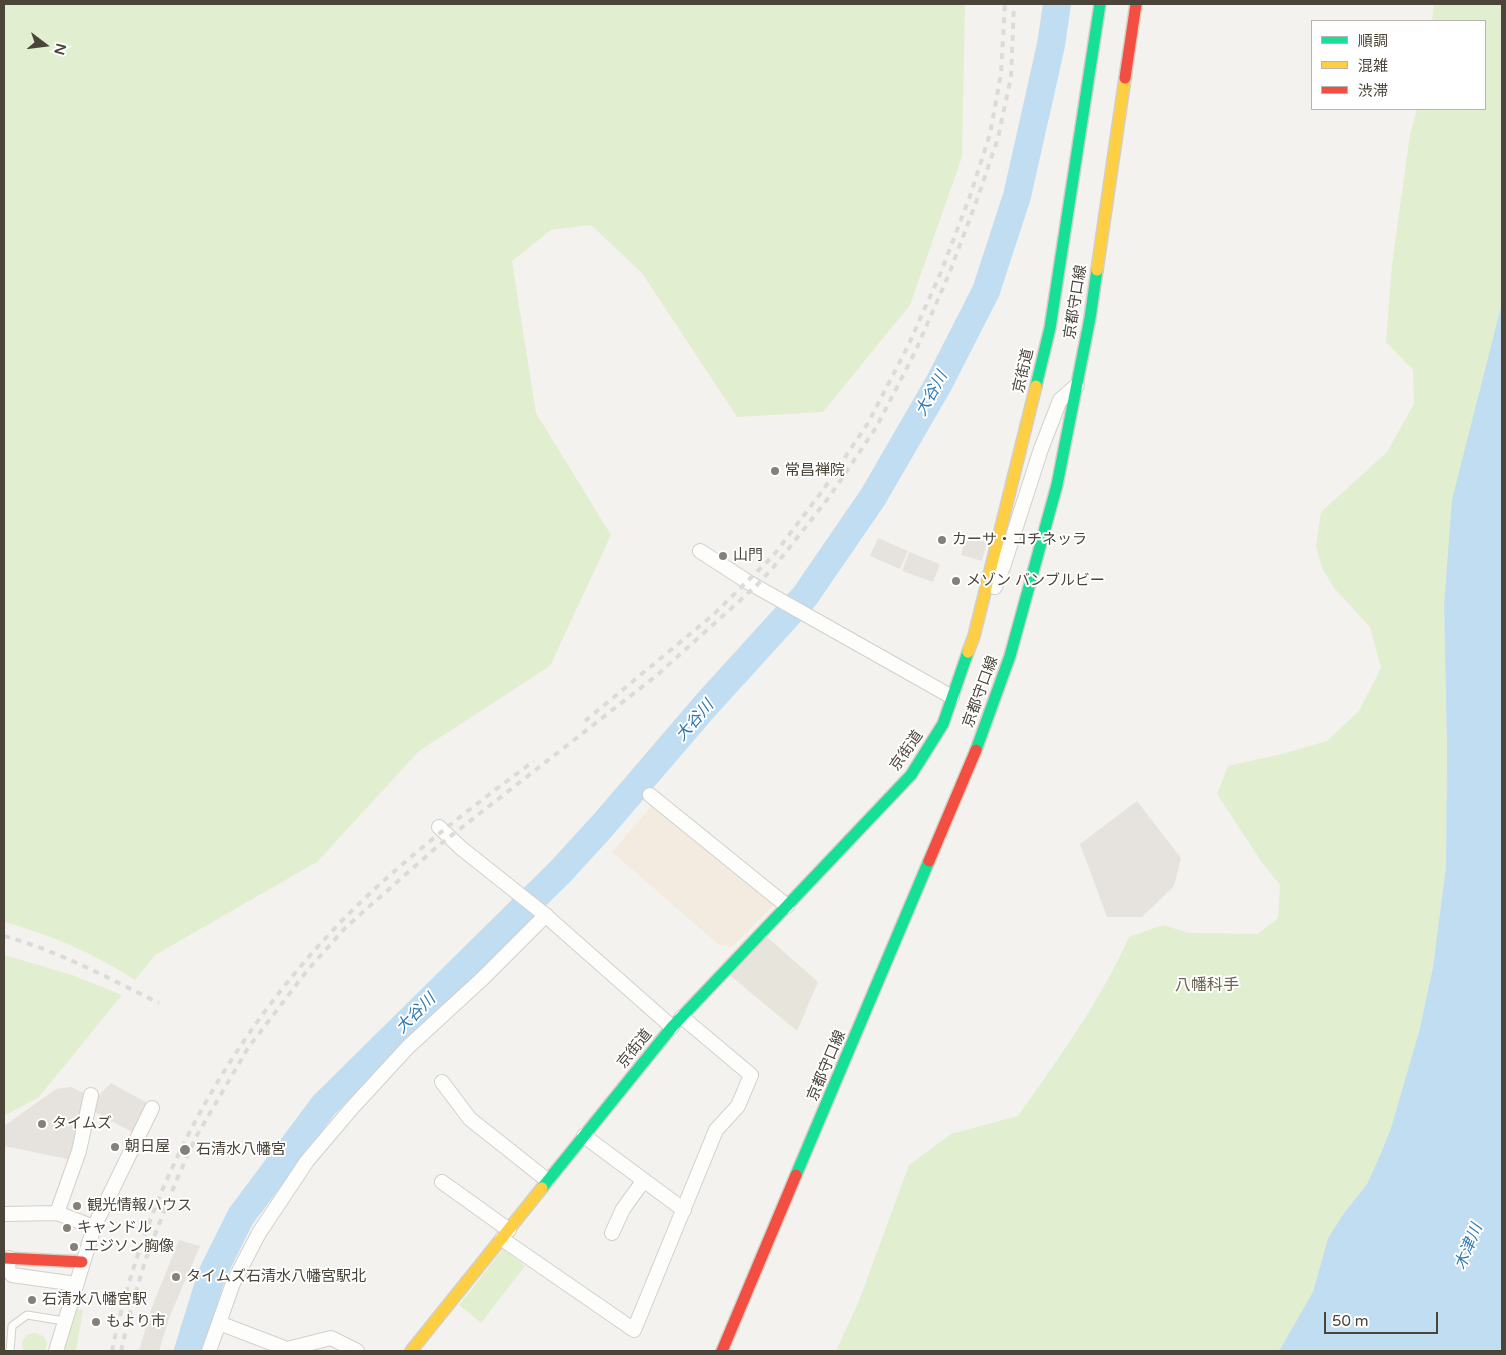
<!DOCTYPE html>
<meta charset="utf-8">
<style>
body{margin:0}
#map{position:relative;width:1506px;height:1355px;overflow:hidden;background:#f4f2ee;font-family:"Varela Round","Noto Sans JP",sans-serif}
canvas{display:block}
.frame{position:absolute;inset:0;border:5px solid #4b4439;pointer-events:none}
.legend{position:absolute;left:1311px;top:20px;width:175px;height:90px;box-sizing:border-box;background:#fff;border:1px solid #b7b4b0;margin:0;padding:6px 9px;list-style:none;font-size:15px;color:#4b4439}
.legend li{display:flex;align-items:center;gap:10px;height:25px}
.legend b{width:25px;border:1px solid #b7b4b0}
.north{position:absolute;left:20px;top:20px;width:50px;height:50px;-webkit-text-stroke:4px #fff;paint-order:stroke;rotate:105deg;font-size:14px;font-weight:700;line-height:20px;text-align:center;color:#4b4439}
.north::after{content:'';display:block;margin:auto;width:18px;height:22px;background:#4b4439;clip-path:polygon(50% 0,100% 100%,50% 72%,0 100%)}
.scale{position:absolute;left:1324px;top:1312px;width:114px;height:22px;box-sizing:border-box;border:2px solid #4b4439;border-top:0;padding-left:6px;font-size:15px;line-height:18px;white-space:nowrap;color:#4b4439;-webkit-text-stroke:4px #fff;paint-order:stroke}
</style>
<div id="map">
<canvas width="1506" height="1355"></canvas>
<div class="frame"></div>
<ul class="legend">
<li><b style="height:6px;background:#16e098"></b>順調</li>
<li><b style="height:6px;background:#ffcf43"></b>混雑</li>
<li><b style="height:6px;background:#f24e42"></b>渋滞</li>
</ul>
<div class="north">N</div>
<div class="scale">50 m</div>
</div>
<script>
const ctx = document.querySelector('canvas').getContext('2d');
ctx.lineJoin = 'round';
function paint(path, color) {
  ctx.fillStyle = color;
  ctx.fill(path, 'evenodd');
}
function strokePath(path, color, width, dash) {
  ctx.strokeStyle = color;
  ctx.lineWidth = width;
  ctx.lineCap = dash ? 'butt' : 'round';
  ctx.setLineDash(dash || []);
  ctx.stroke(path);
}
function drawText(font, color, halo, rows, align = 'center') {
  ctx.font = font + ' "Varela Round","Noto Sans JP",sans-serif';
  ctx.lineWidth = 4;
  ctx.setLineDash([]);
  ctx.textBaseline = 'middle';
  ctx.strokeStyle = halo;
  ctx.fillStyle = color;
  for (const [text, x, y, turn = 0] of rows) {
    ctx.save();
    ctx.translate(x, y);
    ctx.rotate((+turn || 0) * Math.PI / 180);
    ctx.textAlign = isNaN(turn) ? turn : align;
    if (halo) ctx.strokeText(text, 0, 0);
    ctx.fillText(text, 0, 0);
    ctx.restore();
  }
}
const residential = new Path2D(`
 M766 936 818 982 797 1031 727 973Z`);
const commercial = new Path2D(`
 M653 804 774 905 732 947 719 945 612 852Z`);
const green = new Path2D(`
 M4 4H965L962 157 910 305 823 412 737 417 642 273 591 225 551 230 512 261 536 413 611 535 550 666 419 751 317 862 155 955 135 980C96 954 49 934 4 922Z
 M1434 4H1502V303L1444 606 1447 748 1446 866 1433 967 1419 1032 1407 1076 1391 1128 1381 1153 1367 1184 1344 1213 1328 1238 1313 1292 1279 1351H836L859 1301 909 1165 951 1134 1018 1116C1058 1059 1100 1002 1129 937L1163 925 1189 933 1258 934 1278 918 1280 885 1263 864 1217 794 1228 766 1282 754 1327 741 1359 711 1381 668 1370 627 1334 588 1322 568 1316 546 1321 512 1387 452 1414 404 1413 370 1386 342 1392 264 1410 135 1417 109H1485V21H1432Z
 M4 955 72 975 122 995 39 1097 4 1116Z
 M503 1249 525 1266 481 1323 459 1305Z
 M75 1309 83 1310 76 1351H63Z
 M36 1333 43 1336 47 1343 45 1351H24L23 1349 22 1341 28 1334Z`);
const parking = new Path2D(`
 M966 536 987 542 982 561 961 555Z
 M878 538 908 551 900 569 870 556Z
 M909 552 940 564 933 582 902 571Z
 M1137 801 1181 858 1174 886 1142 917H1107L1080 844Z
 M111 1083 147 1103 132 1132 91 1110 98 1096Z
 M71 1087 86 1094 72 1160 4 1146V1126L56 1089Z
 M179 1240 200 1246 169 1318 159 1351H139L152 1307Z`);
const water = new Path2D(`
 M1502 303V1351H1279L1313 1292 1328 1238 1344 1213 1367 1184 1381 1153 1391 1128 1419 1032 1433 967 1446 866 1447 748 1444 606 1452 500Z`);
const river = new Path2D(`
 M188 1351 212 1274 241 1216 324 1105 560 872 603 825 705 706 805 596 873 497 939 383 986 291 1017 196 1051 45 1057 4`);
const lane = new Path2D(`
 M10 1351 12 1326 27 1315 64 1321`);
const street = new Path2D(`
 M700 551 748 582 952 697
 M995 587 1003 567 1041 449 1060 400 1077 385
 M650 795 787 906
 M439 827 461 848 544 914 672 1027
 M442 1082 470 1119 547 1180
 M584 1136 684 1210
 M442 1182 509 1230
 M57 1213 79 1151 91 1095
 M4 1214 57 1213 94 1227
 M612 1233 623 1209 644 1180
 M502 1239 634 1330 716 1130 738 1106 751 1075 682 1017
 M9 1258 8 1270 12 1275 76 1284
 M219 1323 287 1349 331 1338 357 1351
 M56 1351 94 1227 152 1108
 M209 1351 233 1283 259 1233 307 1161 351 1109 408 1047 482 979 546 915`);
const fast = new Path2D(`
 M1036 386 1050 328 1100 4
 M976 750 1010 656 1057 485 1090 318 1097 270
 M796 1175 929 861
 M542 1188 672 1027 911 775 943 724 968 652`);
const slow = new Path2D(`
 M1097 270 1125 78
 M968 652 974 636 1036 386
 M411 1351 542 1188`);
const jam = new Path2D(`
 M1125 78 1136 4
 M929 861 976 750
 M4 1258 82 1262
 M722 1351 796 1175`);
const rail = new Path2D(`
 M585 721 713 615 773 556 823 490 868 423 908 346 941 272 970 196 990 134 1001 74 1005 4
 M4 936C59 951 108 978 159 1003
 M112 1351C149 1171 245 1007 380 884 429 840 481 800 534 761
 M121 1351 133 1301 148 1252 177 1179 196 1137 248 1048 306 972 346 927 438 846 656 676 756 586 778 562 830 496 877 426 915 352 949 274 978 197 998 138 1011 77 1014 4`);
const markers = [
 [775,471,5,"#868178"],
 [942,540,5,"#868178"],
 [723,556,5,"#868178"],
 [956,581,5,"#868178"],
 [42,1124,5,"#868178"],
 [115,1147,5,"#868178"],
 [185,1150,6,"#868178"],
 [77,1206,5,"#868178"],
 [67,1228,5,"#868178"],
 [74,1247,5,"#868178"],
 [176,1277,5,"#868178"],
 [32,1300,5,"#868178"],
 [96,1322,5,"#868178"]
];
const streetNames = [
 ["京都守口線",1076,302,-81],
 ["京街道",1024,371,-77],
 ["京都守口線",981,692,-70],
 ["京街道",907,751,-55],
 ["京街道",635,1049,-51],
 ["京都守口線",827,1066,-67]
];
const poiNames = [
 ["常昌禅院",785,471],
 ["カーサ・コチネッラ",952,540],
 ["山門",733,556],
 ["メゾン バンブルビー",966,581],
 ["タイムズ",52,1124],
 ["朝日屋",125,1147],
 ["石清水八幡宮",196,1150],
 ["観光情報ハウス",87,1206],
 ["キャンドル",77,1228],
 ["エジソン胸像",84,1247],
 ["タイムズ石清水八幡宮駅北",186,1277],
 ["石清水八幡宮駅",42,1300],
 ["もより市",106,1322]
];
const waterNames = [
 ["大谷川",932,394,-61],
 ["大谷川",695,721,-49],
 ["大谷川",416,1014,-45],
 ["木津川",1469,1247,-68]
];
const neighbourhoodNames = [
 ["八幡科手",1207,986]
];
paint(residential, '#e7e4dc');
paint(commercial, '#f3ebdf');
paint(green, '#e1eecf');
paint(parking, '#e6e3df');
paint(water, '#c0ddf1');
strokePath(river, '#c0ddf1', 28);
strokePath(lane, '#d2d0cb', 9);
strokePath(street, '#d2d0cb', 16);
strokePath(fast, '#d3cfc5', 14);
strokePath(slow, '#d3cfc5', 14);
strokePath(jam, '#d3cfc5', 14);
strokePath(lane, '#fdfdfc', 7);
strokePath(street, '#fdfdfc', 14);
strokePath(fast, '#16e098', 11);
strokePath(slow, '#ffcf43', 11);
strokePath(jam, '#f24e42', 11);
strokePath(rail, '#dbdbda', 4, [6, 6]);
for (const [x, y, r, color] of markers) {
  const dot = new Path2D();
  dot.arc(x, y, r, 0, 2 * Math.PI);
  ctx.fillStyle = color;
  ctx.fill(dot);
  strokePath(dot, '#fff', 2);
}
drawText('15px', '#4b4439', '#fff', streetNames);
drawText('15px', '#4b4439', '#fff', poiNames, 'left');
drawText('italic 16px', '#2e7ab2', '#fff', waterNames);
drawText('16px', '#6e6250', '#fff', neighbourhoodNames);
</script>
